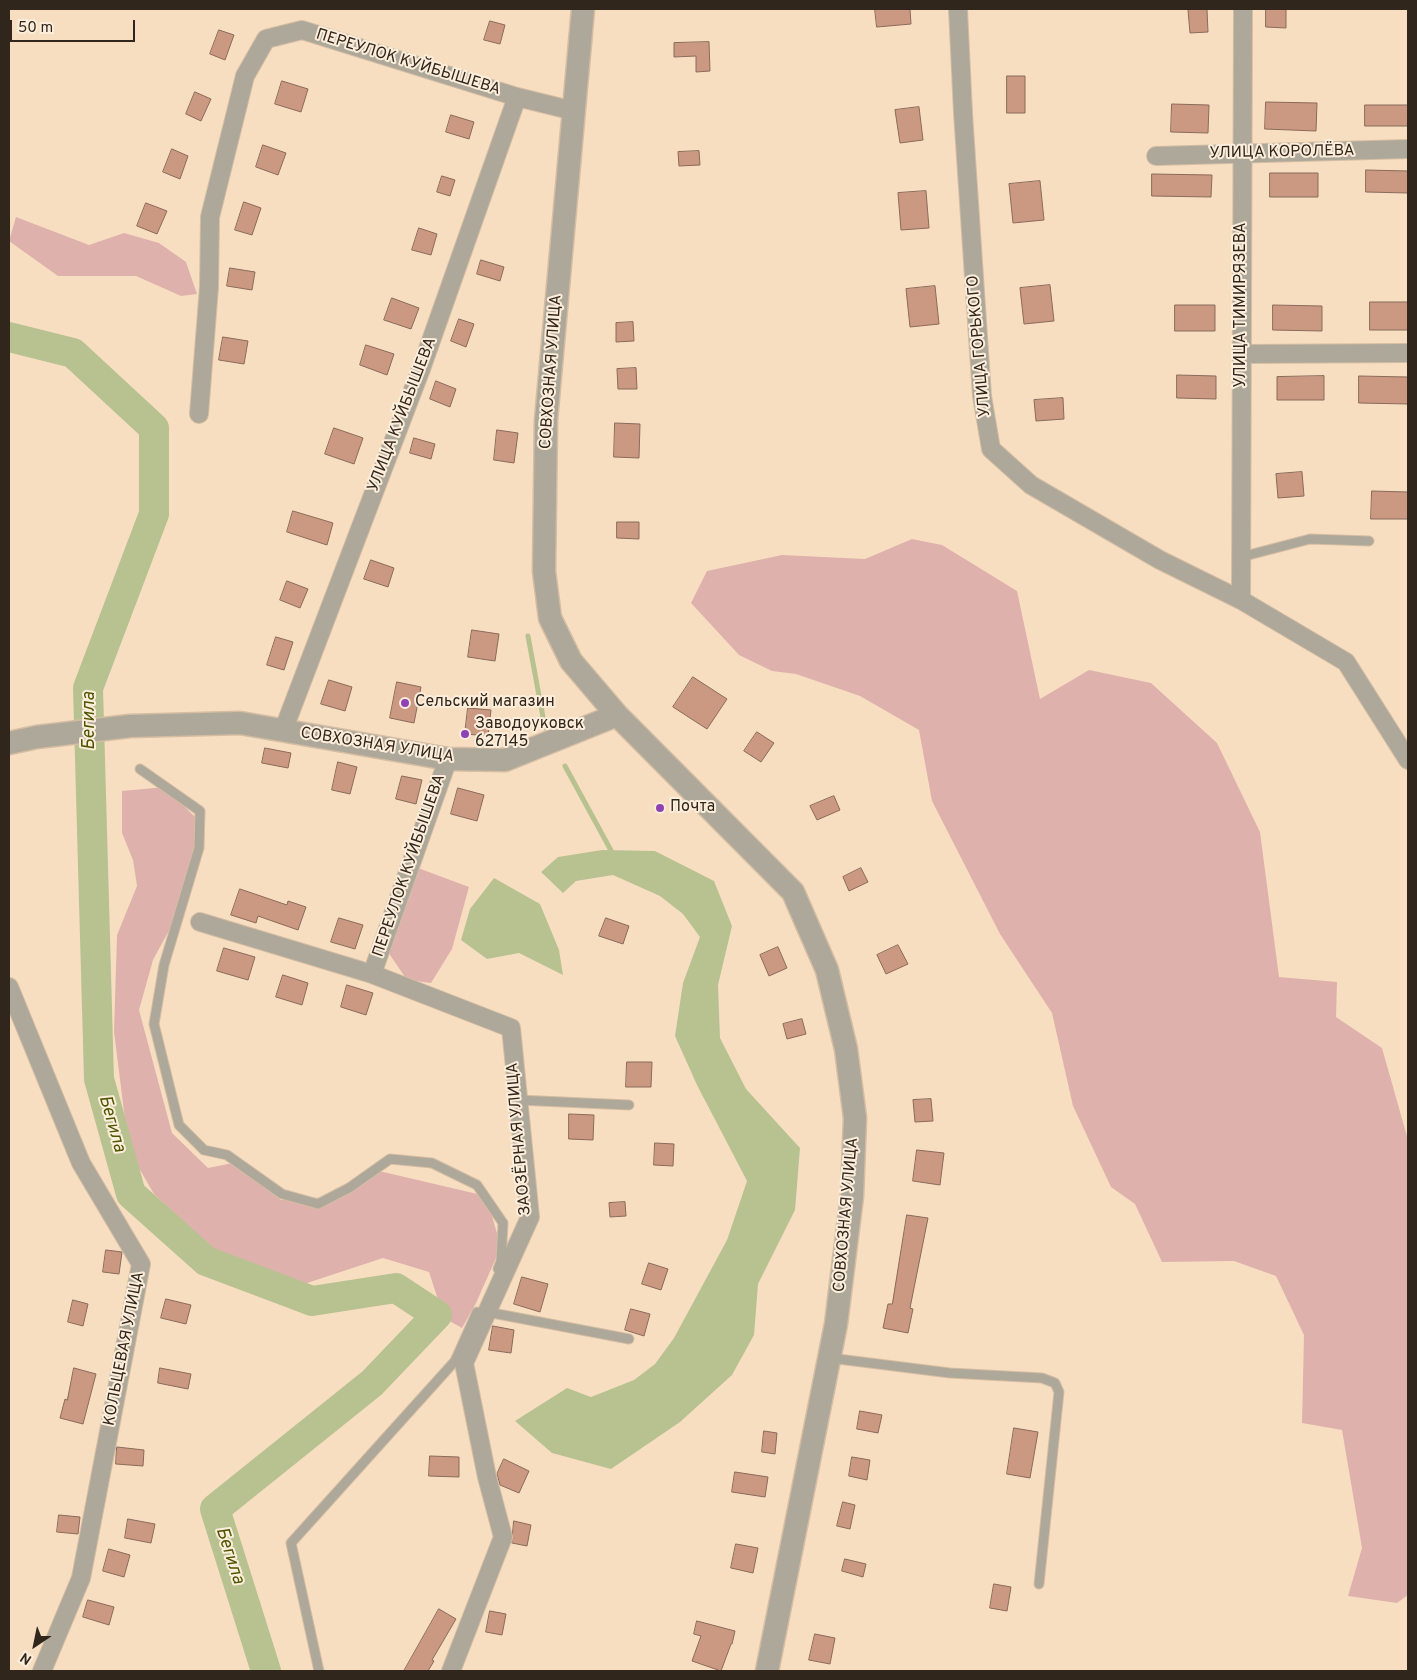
<!DOCTYPE html>
<meta charset="utf-8">
<style>
body{margin:0}
#map{position:relative;width:1417px;height:1680px;overflow:hidden;background:#f8dec1;font-family:Overpass,sans-serif}
canvas{display:block}
.frame{position:absolute;inset:0;border:10px solid #30261b;pointer-events:none}
.north{position:absolute;left:10px;top:1620px;width:50px;height:50px;-webkit-text-stroke:4px #fdeedc;paint-order:stroke;rotate:214deg;font-size:14px;font-weight:700;line-height:20px;text-align:center;color:#30261b}
.north::after{content:'';display:block;margin:auto;width:18px;height:22px;background:#30261b;clip-path:polygon(50% 0,100% 100%,50% 72%,0 100%)}
.scale{position:absolute;left:10px;top:20px;width:125px;height:22px;box-sizing:border-box;border:2px solid #30261b;border-top:0;padding-left:6px;font-size:15px;line-height:18px;white-space:nowrap;color:#30261b;-webkit-text-stroke:4px #fdeedc;paint-order:stroke}
</style>
<div id="map">
<canvas width="1417" height="1680"></canvas>
<div class="frame"></div>
<div class="north">N</div>
<div class="scale">50 m</div>
</div>
<script>
const ctx = document.querySelector('canvas').getContext('2d');
ctx.lineJoin = 'round';
function paint(path, color) {
  ctx.fillStyle = color;
  ctx.fill(path, 'evenodd');
}
function strokePath(path, color, width, dash) {
  ctx.strokeStyle = color;
  ctx.lineWidth = width;
  ctx.lineCap = dash ? 'butt' : 'round';
  ctx.setLineDash(dash || []);
  ctx.stroke(path);
}
function drawText(font, color, halo, rows, align = 'center') {
  ctx.font = font + ' Overpass,sans-serif';
  ctx.lineWidth = 4;
  ctx.setLineDash([]);
  ctx.textBaseline = 'middle';
  ctx.strokeStyle = halo;
  ctx.fillStyle = color;
  for (const [text, x, y, turn = 0] of rows) {
    ctx.save();
    ctx.translate(x, y);
    ctx.rotate((+turn || 0) * Math.PI / 180);
    ctx.textAlign = isNaN(turn) ? turn : align;
    if (halo) ctx.strokeText(text, 0, 0);
    ctx.fillText(text, 0, 0);
    ctx.restore();
  }
}
const green = new Path2D(`
 M16 217 89 245 124 233 159 243 186 262 197 294 181 296 136 276H58L9 241Z
 M912 539 942 545 1017 591 1040 699 1089 670 1151 683 1217 743 1260 832 1279 977 1337 982 1336 1017 1382 1048 1408 1140V1595L1397 1603 1348 1596 1362 1548 1342 1430 1302 1423 1304 1335 1276 1276 1234 1261 1162 1262 1135 1204 1111 1187 1073 1106 1052 1013 1000 934 932 801 919 730 860 696 796 674 772 671 739 655 691 603 707 571 782 555 865 559Z
 M165 787 198 820 186 899 153 960 139 1010 172 1133 208 1168 238 1162 281 1200 344 1196 379 1171 486 1196 501 1247 476 1303 462 1328 444 1318 429 1272 383 1258 298 1286 208 1246 154 1194 129 1151 114 1032 117 935 137 886 133 860 122 833V791Z
 M418 868 469 887 452 949 431 983 407 980 386 949Z`);
const water = new Path2D(`
 M602 850 655 851 714 881 732 926 718 985 720 1038 746 1089 800 1148 795 1210 758 1284 754 1335 732 1375 680 1422 611 1469 552 1453 515 1421 567 1388 591 1397 634 1380 655 1364 674 1338 727 1240 747 1181 697 1085 675 1036 683 983 700 937 683 914 660 896 613 875 576 881 563 893 541 872 558 857Z
 M494 878 540 904 559 950 563 975 519 953 487 959 461 940 470 909Z`);
const stream = new Path2D(`
 M528 636 545 728
 M565 766 614 856`);
const river = new Path2D(`
 M9 337 73 353 154 428V514L88 688 99 1079 131 1194 206 1261 312 1301 396 1288 437 1315 372 1383 215 1509 266 1671`);
const building = new Path2D(`
 M875 9H910L911 24 877 27Z
 M1207 9 1208 32 1190 33 1188 10Z
 M1266 9H1286V28L1266 27Z
 M490 21 505 25 500 44 484 40Z
 M219 30 234 35 225 60 210 54Z
 M709 42 710 71 696 72V56L674 57V43Z
 M1007 76H1025V113H1007Z
 M282 81 308 89 301 112 275 104Z
 M195 92 211 99 201 121 186 114Z
 M1266 102 1317 103 1316 131 1265 129Z
 M1172 104 1209 105 1208 133 1171 132Z
 M1365 105H1408V126H1365Z
 M919 107 923 140 900 143 895 110Z
 M451 115 474 122 469 139 446 132Z
 M263 145 286 153 278 175 256 167Z
 M172 149 188 156 180 179 163 172Z
 M699 151 700 165 679 166 678 152Z
 M1366 170 1408 171V193L1366 192Z
 M1270 173H1318V197H1270Z
 M1152 174 1212 175 1211 197 1152 196Z
 M442 176 455 180 450 196 437 192Z
 M1040 181 1044 220 1013 223 1009 184Z
 M926 191 929 228 901 230 898 193Z
 M244 202 261 208 252 235 235 230Z
 M146 203 167 211 157 234 137 226Z
 M419 228 437 234 431 255 412 250Z
 M481 260 504 267 500 281 477 274Z
 M230 268 255 272 252 290 227 286Z
 M1050 285 1054 321 1024 324 1020 288Z
 M935 286 939 324 910 327 906 289Z
 M392 298 419 308 411 329 384 320Z
 M1370 302H1408V330H1370Z
 M1175 305H1215V331H1175Z
 M1273 305 1322 306V331L1273 330Z
 M459 319 474 324 466 347 451 341Z
 M633 322 634 341 616 342V323Z
 M223 337 248 341 244 364 219 360Z
 M366 345 394 354 387 375 360 365Z
 M636 368 637 389H618L617 369Z
 M1177 375 1216 376V399L1177 398Z
 M1324 376V400H1277V377Z
 M1359 376 1408 377V404L1359 403Z
 M436 381 456 389 450 407 430 399Z
 M1063 398 1064 419 1036 421 1034 400Z
 M615 423 640 424 639 458 614 457Z
 M334 428 363 438 354 464 325 454Z
 M497 430 518 433 514 463 494 460Z
 M414 438 435 444 431 459 410 453Z
 M1302 472 1304 496 1278 498 1276 474Z
 M1372 491 1408 492V519H1371Z
 M293 511 333 523 327 545 287 532Z
 M617 522H639V539L617 538Z
 M371 560 394 568 388 587 364 579Z
 M287 581 308 589 300 608 280 600Z
 M472 630 499 634 495 661 468 657Z
 M276 637 293 642 284 670 267 665Z
 M693 677 727 699 707 729 673 707Z
 M329 680 352 687 345 711 321 704Z
 M397 682 421 687 414 723 390 718Z
 M468 708 491 710 488 736 465 734Z
 M757 732 774 743 761 762 744 751Z
 M265 748 291 753 288 768 262 763Z
 M338 762 357 767 350 794 332 790Z
 M402 776 422 780 416 804 396 799Z
 M458 788 484 795 477 821 451 814Z
 M834 796 840 810 817 820 810 806Z
 M861 868 868 882 849 891 843 877Z
 M240 889 287 905 288 901 306 907 298 930 258 916 256 923 231 915Z
 M339 918 363 925 355 949 331 942Z
 M606 918 629 926 623 944 599 936Z
 M898 945 908 964 886 974 877 955Z
 M778 947 787 968 769 976 760 955Z
 M224 948 255 957 248 980 217 971Z
 M283 975 308 983 302 1005 276 997Z
 M347 985 373 993 366 1015 341 1007Z
 M802 1019 806 1034 787 1039 783 1024Z
 M627 1062H652L651 1087H626Z
 M931 1099 933 1121 915 1122 913 1100Z
 M569 1114 594 1115 593 1140 569 1139Z
 M655 1143 674 1144 673 1166 654 1165Z
 M917 1150 944 1153 940 1185 913 1181Z
 M625 1202 626 1216 610 1217 609 1203Z
 M907 1215 928 1218 910 1308 913 1309 908 1333 883 1328 888 1304H892Z
 M106 1250 122 1252 119 1274 103 1272Z
 M649 1263 668 1269 661 1290 642 1284Z
 M522 1277 548 1284 540 1312 514 1304Z
 M166 1299 191 1305 186 1324 161 1318Z
 M73 1300 88 1304 83 1326 68 1322Z
 M631 1309 650 1314 644 1336 625 1330Z
 M493 1326 514 1330 511 1353 489 1350Z
 M74 1368 96 1374 83 1424 60 1418 65 1399 67 1400Z
 M160 1368 191 1374 188 1389 158 1383Z
 M860 1411 882 1415 878 1433 857 1429Z
 M1014 1428 1038 1432 1030 1478 1007 1474Z
 M764 1431 777 1433 775 1454 762 1452Z
 M117 1447 144 1450 143 1466 116 1464Z
 M430 1456 459 1457V1477L429 1476Z
 M852 1457 870 1460 867 1480 849 1476Z
 M504 1459 529 1471 519 1493 500 1485 497 1474Z
 M735 1472 768 1477 765 1497 732 1492Z
 M843 1502 855 1505 850 1529 837 1526Z
 M59 1515 80 1517 78 1534 57 1532Z
 M128 1519 155 1524 151 1543 125 1538Z
 M514 1521 531 1525 527 1546 512 1543Z
 M736 1544 758 1548 753 1573 731 1568Z
 M109 1549 130 1555 124 1577 103 1571Z
 M845 1559 866 1564 863 1577 842 1571Z
 M994 1584 1011 1587 1007 1611 990 1608Z
 M88 1600 114 1607 109 1625 83 1617Z
 M439 1609 456 1619 432 1660 434 1661 428 1671H404Z
 M490 1611 506 1614 502 1635 486 1632Z
 M697 1621 735 1631 732 1644H731L721 1671 692 1661 701 1636 694 1634Z
 M815 1634 835 1638 830 1664 809 1660Z`);
const service = new Path2D(`
 M1241 557 1310 539 1369 541
 M140 769 200 811 199 848 164 965 154 1024 179 1125 204 1150 227 1155 282 1194 318 1204 349 1188 390 1159 432 1163 477 1185 503 1223 501 1261 498 1269
 M518 1100 629 1105
 M487 1312 629 1339
 M830 1358 950 1373 1042 1378 1055 1383 1059 1392 1039 1584
 M319 1671 291 1543 455 1361 477 1312`);
const minor = new Path2D(`
 M958 9 963 113 982 396 991 449 1031 485 1160 560 1241 600 1346 662 1408 760
 M1156 156 1408 149
 M1242 354 1408 353
 M199 414 209 287 210 217 245 76 266 39 302 30 517 97 574 111
 M1241 600 1243 9
 M283 731 421 369 517 97
 M200 922 372 974 448 759
 M372 974 511 1028 530 1217 464 1363 487 1477 503 1537 451 1671
 M9 987 81 1163 141 1264 81 1578 42 1671`);
const tertiary = new Path2D(`
 M583 9 546 420 544 571 550 618 571 661 617 715 793 892 827 970 846 1049 855 1118 852 1196 836 1324 767 1671
 M9 743 37 737 130 726 240 723 448 759 505 760 617 715`);
const markers = [
 [405,703,5,"#8e42b4"],
 [465,734,5,"#8e42b4"],
 [660,808,5,"#8e42b4"]
];
const streetNames = [
 ["ПЕРЕУЛОК КУЙБЫШЕВА",408,63,17],
 ["УЛИЦА КОРОЛЁВА",1282,153,-1],
 ["УЛИЦА ТИМИРЯЗЕВА",1242,305,-90],
 ["УЛИЦА ГОРЬКОГО",980,346,-95],
 ["СОВХОЗНАЯ УЛИЦА",552,372,-86],
 ["УЛИЦА КУЙБЫШЕВА",403,415,-69],
 ["СОВХОЗНАЯ УЛИЦА",377,746,9],
 ["ПЕРЕУЛОК КУЙБЫШЕВА",410,866,-71],
 ["ЗАОЗЁРНАЯ УЛИЦА",520,1139,-95],
 ["СОВХОЗНАЯ УЛИЦА",847,1215,-85],
 ["КОЛЬЦЕВАЯ УЛИЦА",125,1349,-79]
];
const poiNames = [
 ["Сельский магазин",415,703],
 ["Заводоуковск",475,725],
 ["627145",475,743],
 ["Почта",670,808]
];
const waterNames = [
 ["Бегила",90,721,-90],
 ["Бегила",111,1124,74],
 ["Бегила",229,1556,72]
];
paint(green, '#dfb1ad');
paint(water, '#b8c290');
strokePath(stream, '#b8c290', 5);
strokePath(river, '#b8c290', 30);
paint(building, '#cb9981');
strokePath(building, '#8a6a5a', 1);
strokePath(service, '#d4bda3', 11);
strokePath(minor, '#d4bda3', 20);
strokePath(tertiary, '#d4bda3', 25);
strokePath(service, '#ada899', 9);
strokePath(minor, '#ada899', 18);
strokePath(tertiary, '#ada899', 22);
for (const [x, y, r, color] of markers) {
  const dot = new Path2D();
  dot.arc(x, y, r, 0, 2 * Math.PI);
  ctx.fillStyle = color;
  ctx.fill(dot);
  strokePath(dot, '#fdeedc', 2);
}
drawText('16px', '#30261b', '#fdeedc', streetNames);
drawText('16px', '#30261b', '#fdeedc', poiNames, 'left');
drawText('italic 18px', '#4c5601', '#fdeedc', waterNames);
</script>
